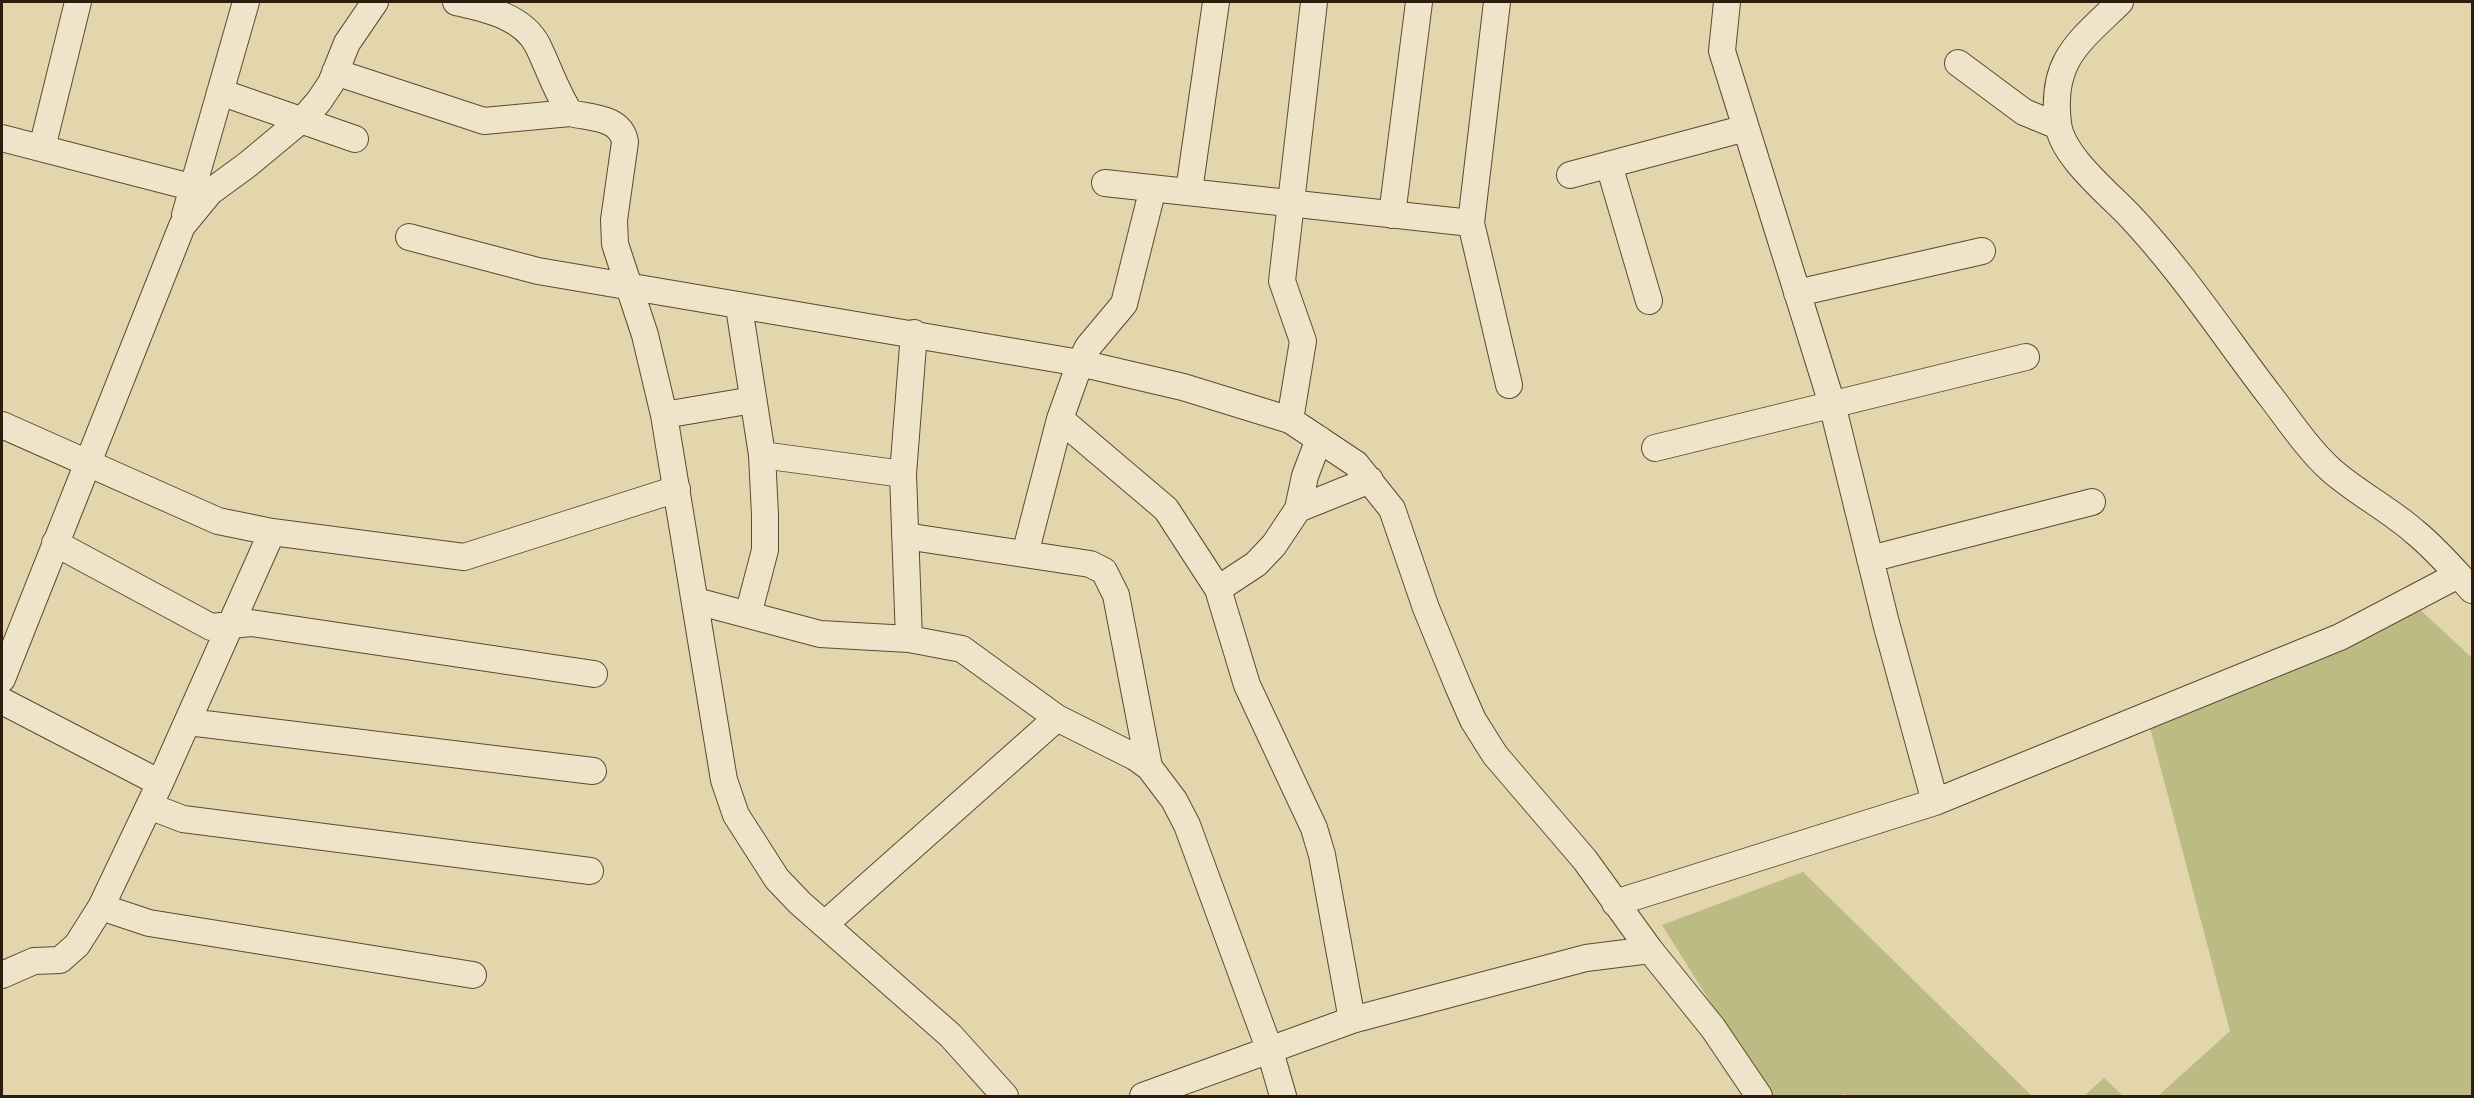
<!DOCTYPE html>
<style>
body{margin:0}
#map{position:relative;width:2474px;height:1098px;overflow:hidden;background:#e3d6ad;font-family:"Gentium Book Plus",serif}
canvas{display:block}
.frame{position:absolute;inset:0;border:3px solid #301c0c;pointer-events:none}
</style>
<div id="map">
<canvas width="2474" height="1098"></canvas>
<div class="frame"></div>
</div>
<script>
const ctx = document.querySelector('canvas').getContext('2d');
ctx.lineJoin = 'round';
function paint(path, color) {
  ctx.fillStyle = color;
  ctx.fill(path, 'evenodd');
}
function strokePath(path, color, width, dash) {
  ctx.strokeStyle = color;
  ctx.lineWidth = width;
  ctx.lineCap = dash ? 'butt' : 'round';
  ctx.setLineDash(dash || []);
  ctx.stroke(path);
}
const green = new Path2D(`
 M2412 602 2472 658V1096H2158L2230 1031 2148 720Z
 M1803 872 2032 1096H1846L1844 1094 1839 1096H1769L1662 925Z
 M2104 1078 2123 1096H2084Z`);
const minor = new Path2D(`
 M456 2C486 9 523 16 538 46 549 69 556 91 570 113 591 118 621 117 625 142L614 220 615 244 645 335 664 415 724 780 736 815 777 879 800 903 950 1035 1005 1096
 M1497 2 1471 223 1509 385
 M1727 2 1722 51 1832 404 1886 623 1935 802
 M2120 2C2080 41 2050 60 2058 123 2061 155 2107 192 2129 215 2182 271 2224 336 2271 397 2290 422 2308 449 2331 470 2357 493 2389 509 2415 532 2436 549 2454 570 2472 590
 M1958 63 2024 112 2058 126
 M335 72 484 121 570 113
 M220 92 355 139
 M2 138 210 192
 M42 148 78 2
 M1609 165 1649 301
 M1570 175 1746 128
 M1105 183 1471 223
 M1189 191 1216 2
 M185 215 246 2
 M1392 215 1419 2
 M409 237 538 271 1080 363 1183 387 1290 420 1356 464 1392 509 1426 608 1458 686 1473 720 1495 755 1585 860 1650 950 1713 1028 1759 1096
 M1797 293 1982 251
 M739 307 762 455 765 515V550L748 615
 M664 415 753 400
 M1060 419 1166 509 1218 589 1247 685 1314 828 1322 855 1352 1020
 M1290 420 1303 341 1282 281 1314 2
 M2 425 218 521 272 532 464 557 677 489
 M1655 448 2026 357
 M762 455 903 474
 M1298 509 1370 480
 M905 536 1090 564 1104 571 1116 595 1149 767
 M55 543 211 627 251 623 594 674
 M1025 554 1060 419 1080 363 1088 347 1124 304 1153 188
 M1870 559 2092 502
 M1218 589 1256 564 1274 545 1298 509 1305 476 1319 439
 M696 601 820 634 909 639 962 649 1057 718 1135 757 1149 767 1174 800 1187 825 1270 1051 1283 1096
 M909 639 903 474 914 333
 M2 679 182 226 210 192 247 165 306 116 319 101 331 83 347 43 375 2
 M2 701 160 783
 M188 722 593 771
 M149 806 183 819 590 871
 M1615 903 1935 802 2340 637 2458 575
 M101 907 149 923 473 975
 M825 924 1057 718
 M2 975 34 961 60 960 77 945 101 907 160 783 272 532
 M1143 1096 1352 1020 1586 958 1650 950`);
paint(green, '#bcbb84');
strokePath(minor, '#5d4a34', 28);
strokePath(minor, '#ede4ca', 26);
</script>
